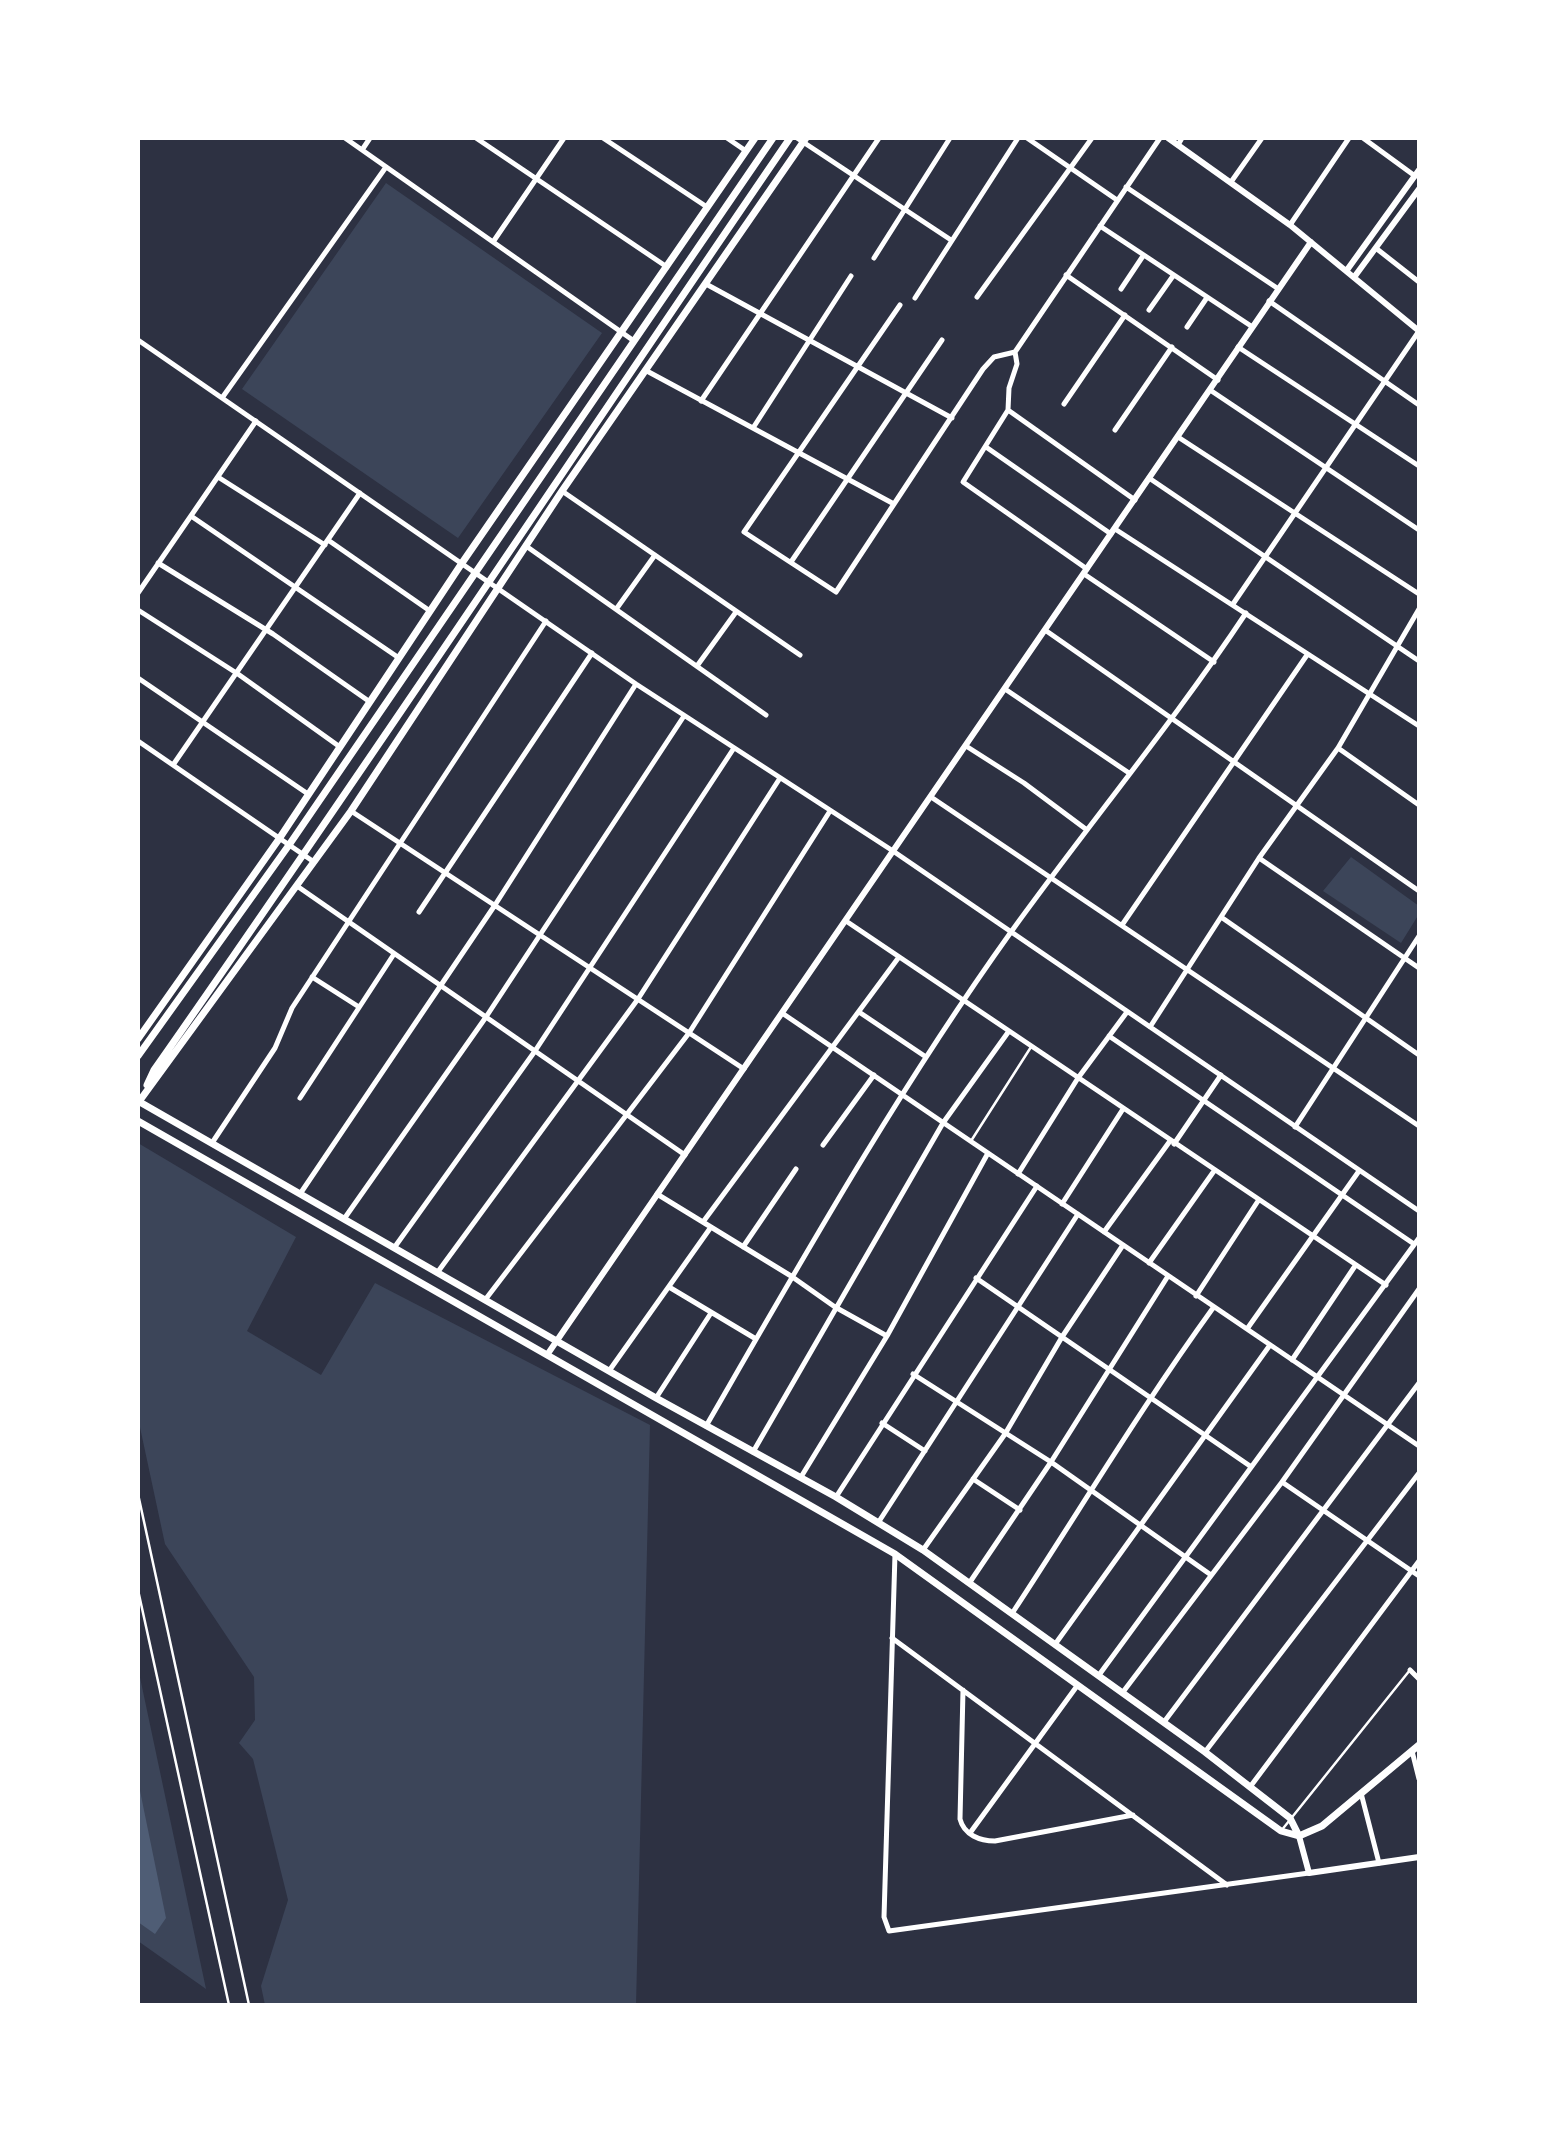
<!DOCTYPE html>
<style>
body{margin:0}
#map{position:relative;width:1557px;height:2143px;overflow:hidden;background:#2d3142;font-family:Lato,sans-serif}
canvas{display:block}
.frame{position:absolute;inset:0;border:140px solid #fff;pointer-events:none}
</style>
<div id="map">
<canvas width="1557" height="2143"></canvas>
<div class="frame"></div>
</div>
<script>
const ctx = document.querySelector('canvas').getContext('2d');
ctx.lineJoin = 'round';
function paint(path, color) {
  ctx.fillStyle = color;
  ctx.fill(path, 'evenodd');
}
function strokePath(path, color, width, dash) {
  ctx.strokeStyle = color;
  ctx.lineWidth = width;
  ctx.lineCap = dash ? 'butt' : 'round';
  ctx.setLineDash(dash || []);
  ctx.stroke(path);
}
const green = new Path2D(`
 M386 183 602 333 458 538 242 389Z
 M1351 857 1419 906V914L1401 943 1323 891Z
 M138 1143 296 1237 247 1331 321 1375 375 1283 650 1425 636 2005H265L261 1986 288 1900 253 1759 239 1743 255 1720 254 1677 165 1544 138 1418Z
 M138 1668 206 1989 138 1941Z`);
const water = new Path2D(`
 M138 1781 166 1918 155 1934 138 1922Z`);
const service = new Path2D(`
 M971 1141 1031 1047
 M138 1494 249 2005
 M138 1590 229 2005
 M1281 1831 1410 1670`);
const minor = new Path2D(`
 M345 138 634 341
 M476 138 667 267
 M603 138 707 207
 M727 138 746 151
 M797 138 951 240
 M1027 138 1117 200
 M1363 138 1415 176
 M1178 145 1182 138
 M362 150 370 138
 M1231 182 1262 138
 M1126 187 1277 288
 M1290 225 1349 138
 M1100 226 1251 326
 M493 242 564 138
 M1377 249 1419 282
 M874 258 950 138
 M1066 275 1218 380
 M706 284 952 418
 M1121 289 1143 256
 M977 297 1092 138
 M915 298 1018 138
 M1269 301 1419 405
 M900 305 744 532 836 592 983 369 994 357 1015 352
 M1149 310 1173 276
 M1187 327 1206 299
 M138 340 636 684 893 851 1419 1211
 M1238 347 1419 466
 M645 370 894 504
 M1210 390 1419 530
 M222 398 386 167
 M701 401 879 138
 M1064 404 1125 315
 M1008 410 1135 500
 M753 428 851 276
 M1115 430 1172 347
 M1178 437 1419 594
 M986 447 1111 534
 M218 477 325 545
 M1149 478 1419 661
 M562 491 800 655
 M191 516 399 658
 M1115 529 1419 726
 M328 540 430 611
 M526 546 766 715
 M791 562 942 340
 M158 563 273 634 370 702
 M1087 569 963 482 1008 410 1009 388 1017 364 1015 352 1160 138
 M1084 574 1214 662
 M138 593 256 421
 M1233 604 1419 331
 M617 608 655 555
 M138 610 238 674 340 747
 M1045 630 1419 891
 M697 666 736 612
 M138 678 308 794
 M1005 689 1129 773
 M138 741 314 862
 M966 746 1024 783 1087 830
 M1338 748 1419 805
 M173 765 360 493
 M931 797 1419 1126
 M351 811 744 1069
 M1259 858 1419 968
 M297 886 685 1155
 M419 912 592 653
 M1221 917 1419 1055
 M846 921 1386 1285
 M1122 925 1307 655
 M312 977 359 1007
 M859 1012 926 1057
 M782 1013 1419 1446
 M1150 1027 1259 858 1338 748 1419 609
 M1109 1036 1414 1244
 M300 1098 394 954
 M1295 1127 1419 936
 M212 1143 275 1048 292 1008 546 621
 M1174 1144 1221 1075
 M823 1145 874 1075
 M1018 1174 1078 1078 1127 1012
 M300 1194 495 905 636 684
 M657 1194 791 1276 835 1307 887 1336
 M1062 1204 1123 1109
 M344 1219 486 1017 684 716
 M703 1222 899 957
 M1104 1232 1170 1141
 M743 1247 796 1169
 M394 1248 535 1051 734 748
 M1149 1263 1214 1171
 M437 1273 638 999 780 778
 M976 1278 1250 1466
 M669 1287 756 1339
 M1196 1296 1258 1201
 M485 1300 689 1033 830 811
 M1247 1329 1359 1171
 M1292 1360 1355 1266
 M609 1371 711 1227
 M913 1374 1051 1462 1211 1575
 M656 1398 711 1313
 M882 1423 925 1451
 M706 1426C803 1258 898 1090 1011 932 1088 825 1173 723 1246 613
 M753 1452 943 1123 1009 1031
 M801 1477 887 1336 988 1153
 M973 1479 1020 1510
 M1282 1482 1419 1576
 M836 1497 1037 1186
 M878 1523 1078 1214
 M923 1550 1005 1434 1062 1337 1123 1245
 M895 1554 884 1917 889 1931 1309 1873
 M970 1582 1051 1462 1168 1276
 M1013 1612C1080 1510 1142 1406 1213 1308
 M892 1638 1227 1885
 M1056 1643 1270 1345
 M1410 1670 1419 1679
 M1099 1675 1419 1238
 M963 1690 960 1819C964 1835 980 1841 995 1841L1133 1815
 M1123 1692 1282 1482 1419 1289
 M1164 1722 1419 1383
 M1412 1751 1419 1779
 M1205 1752 1419 1473
 M1250 1787 1419 1561
 M1361 1793 1379 1863
 M970 1833 1077 1686`);
const tertiary = new Path2D(`
 M1168 138 1290 225 1419 331
 M1347 270 1419 170
 M1355 276 1419 189
 M547 1355 1311 242
 M1299 1836 1309 1873 1419 1857`);
const secondary = new Path2D(`
 M138 1039 279 839 462 563 755 138
 M138 1056 289 845 773 138
 M147 1085 154 1070C370 762 578 448 790 138
 M138 1101 656 1398 836 1497 923 1550 1205 1752 1290 1818 1299 1836
 M138 1103 351 811 562 491 806 138
 M138 1121 895 1554 1281 1831 1299 1836
 M1299 1836 1322 1826 1419 1745`);
paint(green, '#3c4559');
paint(water, '#4f5d75');
strokePath(service, '#fff', 2.5);
strokePath(minor, '#fff', 5);
strokePath(tertiary, '#fff', 6);
strokePath(secondary, '#fff', 7);
</script>
